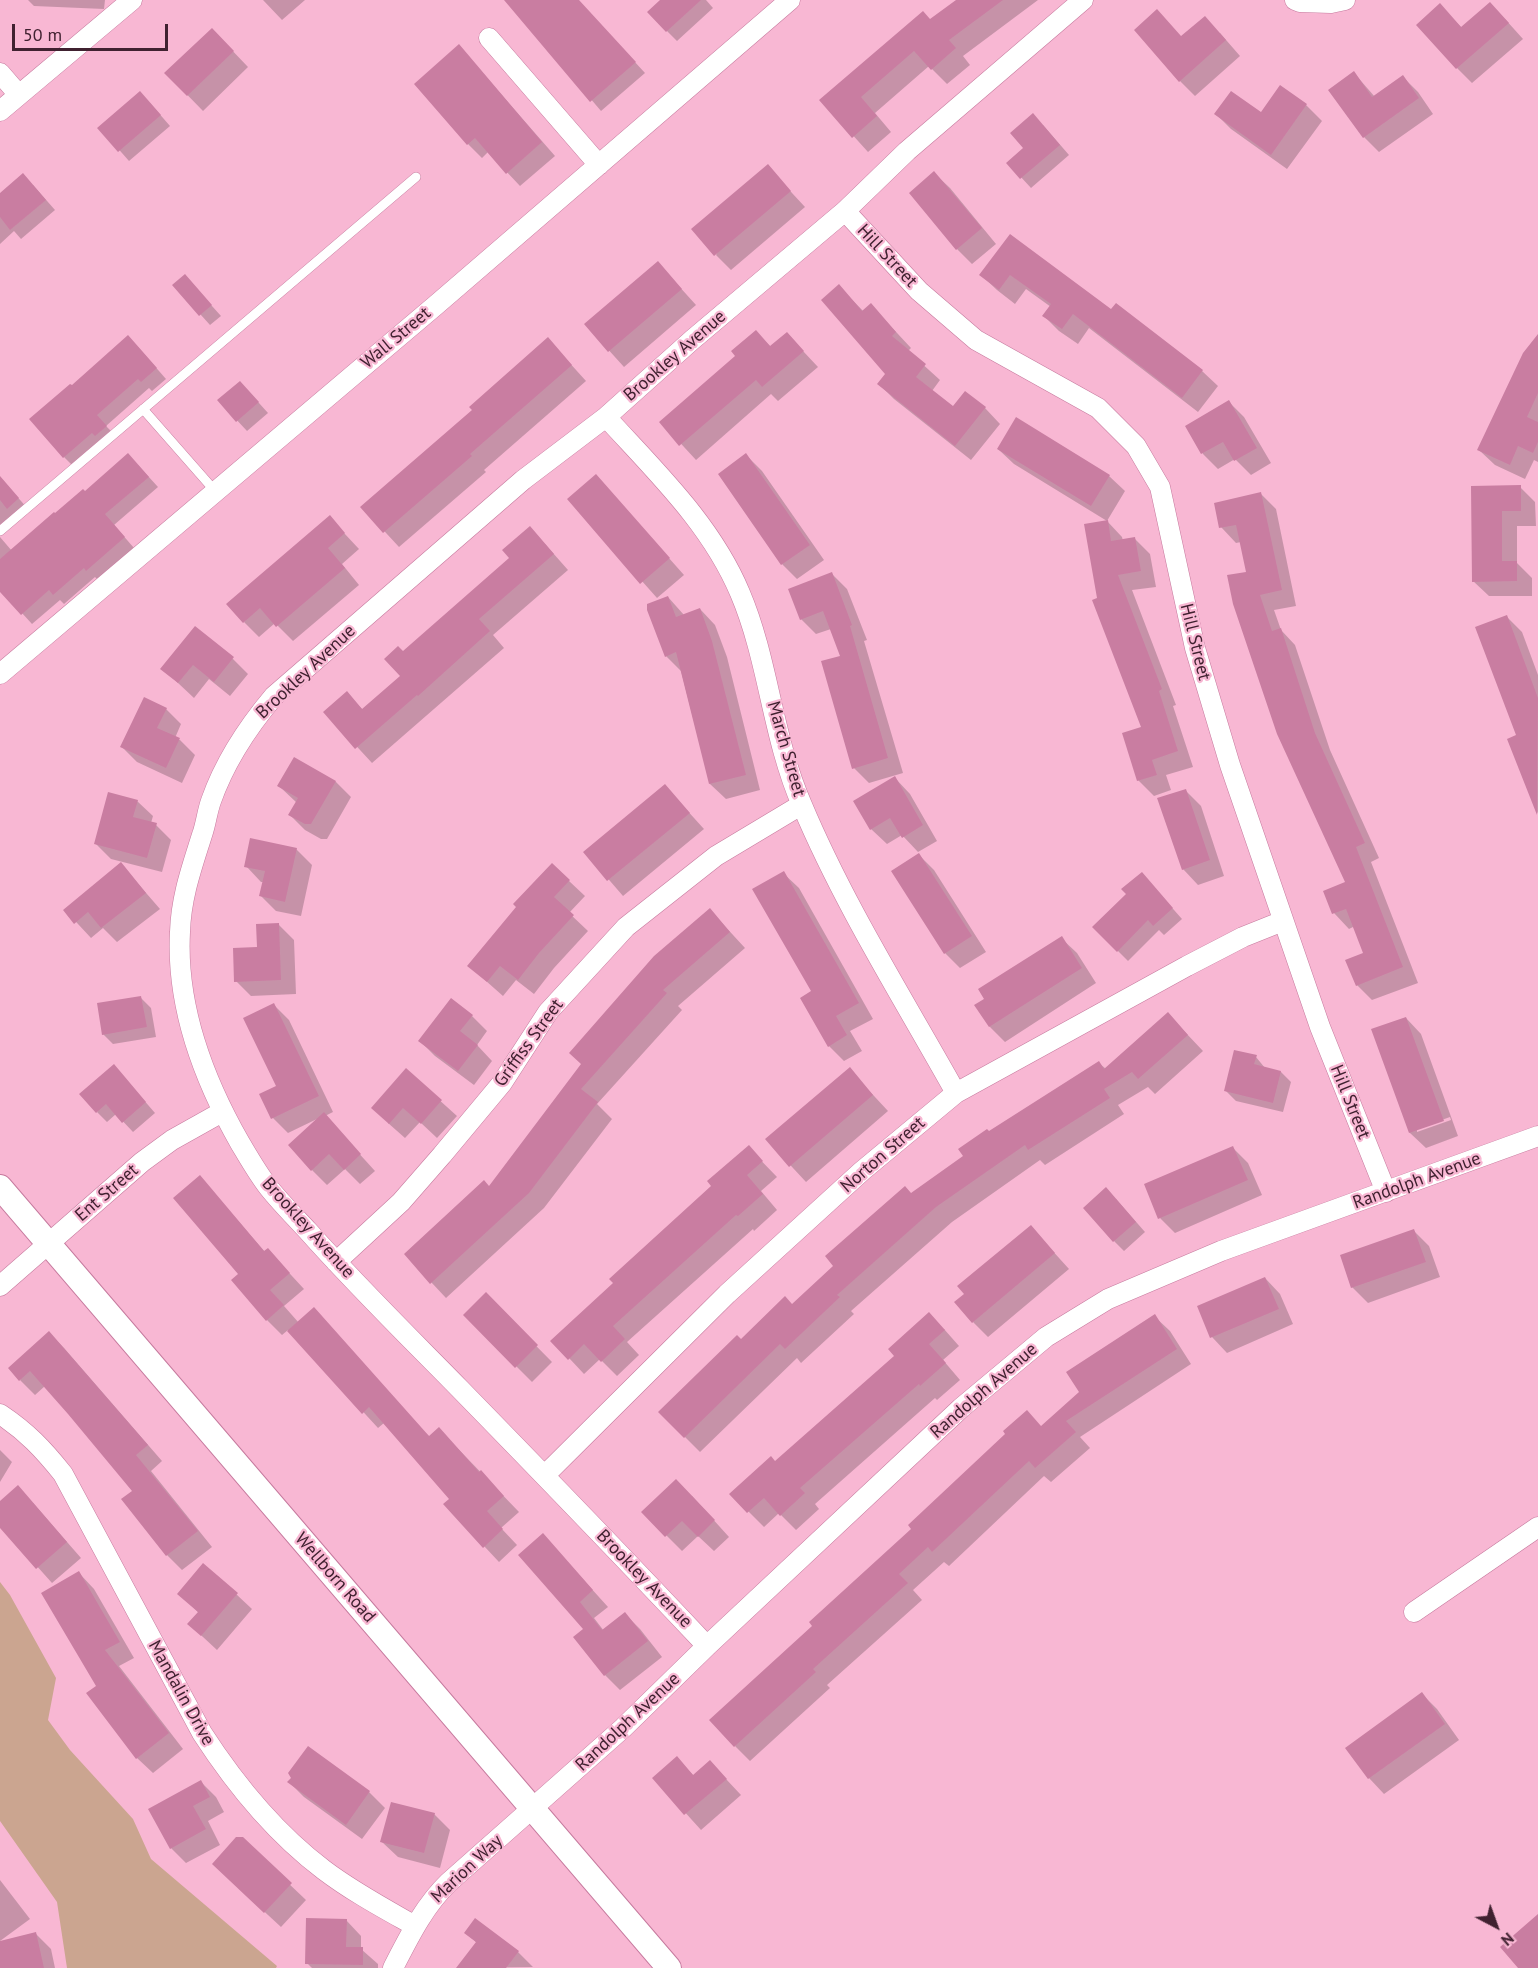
<!DOCTYPE html>
<style>
body{margin:0}
#map{position:relative;width:1538px;height:1968px;overflow:hidden;background:#f8b7d3;font-family:"PT Sans",sans-serif}
canvas{display:block}
.north{position:absolute;left:1466px;top:1896px;width:60px;height:60px;-webkit-text-stroke:4px #f8b7d3;paint-order:stroke;rotate:139deg;font-size:16px;font-weight:700;line-height:24px;text-align:center;color:#402130}
.north::after{content:'';display:block;margin:auto;width:21px;height:27px;background:#402130;clip-path:polygon(50% 0,100% 100%,50% 72%,0 100%)}
.scale{position:absolute;left:12px;top:24px;width:156px;height:27px;box-sizing:border-box;border:3px solid #402130;border-top:0;padding-left:8px;font-size:18px;line-height:21px;white-space:nowrap;color:#402130;-webkit-text-stroke:4px #f8b7d3;paint-order:stroke}
</style>
<div id="map">
<canvas width="1538" height="1968"></canvas>
<div class="north">N</div>
<div class="scale">50 m</div>
</div>
<script>
const ctx = document.querySelector('canvas').getContext('2d');
ctx.lineJoin = 'round';
function paint(path, color) {
  ctx.fillStyle = color;
  ctx.fill(path, 'evenodd');
}
function strokePath(path, color, width, dash) {
  ctx.strokeStyle = color;
  ctx.lineWidth = width;
  ctx.lineCap = dash ? 'butt' : 'round';
  ctx.setLineDash(dash || []);
  ctx.stroke(path);
}
function drawText(font, color, halo, rows, align = 'center') {
  ctx.font = font + ' "PT Sans",sans-serif';
  ctx.lineWidth = 4.5;
  ctx.setLineDash([]);
  ctx.textBaseline = 'middle';
  ctx.strokeStyle = halo;
  ctx.fillStyle = color;
  for (const [text, x, y, turn = 0] of rows) {
    ctx.save();
    ctx.translate(x, y);
    ctx.rotate((+turn || 0) * Math.PI / 180);
    ctx.textAlign = isNaN(turn) ? turn : align;
    if (halo) ctx.strokeText(text, 0, 0);
    ctx.fillText(text, 0, 0);
    ctx.restore();
  }
}
const green = new Path2D(`
 M0 1582 10 1595 56 1678 48 1720 70 1750 133 1819 151 1859 277 1966 276 1968H67L57 1902 0 1821Z`);
const shadow = new Path2D(`
 M28 0H105L104 9 34 6Z
 M263 0H305L282 20Z
 M514 0H578L645 73 601 111 510 4Z
 M662 0H706L713 8 677 41 667 31Z
 M958 0H1038L963 56 970 65 947 84 929 66 875 113 891 132 868 152 821 100Z
 M1440 5 1462 28 1505 19 1523 39 1472 83 1457 68Z
 M1157 11 1182 38 1220 33 1240 56 1195 96 1180 81Z
 M227 45 248 67 203 111 166 73Z
 M459 46 555 156 520 186 488 152 482 158 468 144Z
 M1354 73 1375 97 1403 77 1418 92 1433 114 1379 152 1364 137Z
 M1280 87 1306 105 1322 121 1287 169 1231 129 1216 114H1261Z
 M150 103 170 126 129 161 100 128Z
 M1043 125 1069 155 1031 188 1008 163 1025 149Z
 M767 166 805 207 731 270 716 255Z
 M934 173 950 188 996 244 972 264 957 249Z
 M33 185 55 210 21 239 14 231 0 244V195Z
 M1010 236 1112 311 1116 305 1202 371 1218 386 1198 412 1089 328 1078 344 1059 331 1044 316 1051 307 1026 289 1015 304 997 290 981 275Z
 M658 263 696 305 624 367 586 325Z
 M174 285 194 286 221 316 210 325Z
 M839 286 864 312 871 305 911 348 908 351 940 380 932 391 954 408H985L1000 424 971 460 894 399 879 384 887 374Z
 M756 332 771 347 787 334 818 367 778 401 771 394 696 460 661 422 737 356Z
 M1538 336V462L1534 460 1525 479 1495 465 1479 450Z
 M548 339 586 381 484 470 486 472 399 547 362 507 474 410Z
 M138 347 166 379 152 391 149 388 106 426 116 436 74 467 64 457 72 387Z
 M250 393 268 413 247 431 219 401Z
 M1229 402 1244 417 1271 463 1251 475 1235 459 1218 469 1203 454 1187 426Z
 M998 449 1109 476 1125 491 1107 521 1014 464Z
 M746 455 762 471 824 560 797 579 782 564Z
 M138 465 158 487 114 525 134 548 97 579 95 577 64 604 60 600 32 624 0 589V537L12 551 85 493Z
 M596 476 684 575 657 598 569 499Z
 M0 477 28 509 0 534Z
 M1472 487H1520L1535 502 1536 526H1517V563L1532 578V596H1489L1473 581Z
 M1261 494 1276 509 1296 606 1274 610 1281 630 1295 645 1330 750 1379 858 1371 862 1418 983 1372 1000 1357 985 1365 954 1355 926 1349 929 1334 913 1347 883 1247 573 1241 542 1236 543 1221 527Z
 M329 517 359 549 342 564 359 585 293 641 275 623 259 637 244 622Z
 M1107 521 1122 537 1123 541 1135 539 1150 554 1156 587 1132 590 1176 705 1173 706 1193 767 1166 775 1171 790 1154 796 1138 780 1143 728 1098 599Z
 M545 544 568 570 493 635 504 648 372 763 325 712 347 693 363 710 402 676 404 653Z
 M832 574 847 589 867 640 864 641 903 773 869 783 854 768 842 657 831 629 816 634 801 619Z
 M668 597 684 615 700 609 715 625 727 657 760 790 726 799 710 784 681 671 666 656Z
 M1507 617 1522 632 1538 675V814L1509 740 1518 736Z
 M196 628 233 659 248 674 230 696 209 679 194 698 162 668Z
 M166 709 181 724 175 738 180 740 195 755 182 783 137 762 122 747Z
 M294 759 336 782 351 797 327 839H321L305 830 290 815 297 803 279 786Z
 M895 778 910 794 937 841 918 852 902 835 887 844 871 829Z
 M665 786 704 829 623 896 585 852Z
 M1185 790 1201 806 1224 876 1198 885 1183 869Z
 M137 801 153 816 151 823 156 825 171 840 162 872 111 859 96 844Z
 M296 849 312 865 301 916 276 911 261 896 264 882H261L246 866Z
 M919 855 934 870 986 952 960 968 945 953Z
 M121 864 160 909 117 942 103 928 91 938 65 910Z
 M552 865 585 896 569 913 588 931 554 968 534 994 516 980 503 996 469 966Z
 M783 873 799 888 873 1019 850 1031 862 1051 844 1061 829 1046Z
 M1151 884 1182 919 1164 935 1159 930 1128 961 1094 927 1128 894Z
 M710 910 745 948 678 1006 682 1010 597 1104 612 1119 544 1208 446 1298 431 1282 489 1188Z
 M279 925 294 940 296 994 251 996 236 981Z
 M1061 938 1077 953 1096 983 1005 1042 990 1027 977 1005Z
 M141 998 151 1008 156 1037 113 1044 103 1034Z
 M274 1005 289 1020 333 1112 325 1116 375 1171 360 1184 345 1169 327 1185 312 1170 317 1119 288 1133 273 1118 278 1086Z
 M1168 1014 1203 1051 1155 1094 1148 1087 1118 1105 1124 1114 1045 1165 1040 1160 952 1222 851 1311 854 1314 801 1363 797 1358 700 1452 660 1412 741 1341 792 1306 911 1194 965 1157 989 1133 1099 1063 1106 1069Z
 M472 1016 487 1031 477 1045 492 1061 474 1085 435 1056 420 1041Z
 M1406 1018 1421 1034 1458 1136 1426 1148 1410 1133 1373 1030ZM1450 1117 1451 1120 1417 1132V1129Z
 M1256 1057 1265 1068 1281 1072 1291 1082 1283 1112 1236 1101 1226 1091Z
 M849 1069 888 1111 806 1182 767 1140Z
 M406 1070 457 1116 437 1138 420 1122 405 1138 388 1123Z
 M123 1076 155 1113 133 1132 116 1114 107 1122 97 1112Z
 M748 1147 777 1177 761 1191 777 1210 754 1231 753 1229 627 1342 639 1355 617 1376 600 1359 584 1374 569 1358 615 1283 713 1186Z
 M1233 1148 1248 1163 1262 1195 1175 1233 1160 1218Z
 M200 1177 265 1252 268 1250 304 1289 284 1306 299 1323 430 1437 439 1429 519 1512 501 1528 517 1545 499 1562 484 1546 451 1499 384 1423 378 1428 288 1330 282 1335 267 1320 240 1274Z
 M1116 1199 1145 1232 1124 1251 1114 1241Z
 M1031 1227 1069 1269 988 1337 973 1322Z
 M1414 1231 1429 1246 1440 1277 1368 1303 1352 1287Z
 M1265 1278 1280 1294 1293 1324 1227 1353 1212 1337 1199 1307Z
 M486 1295 552 1362 532 1382 465 1315Z
 M1154 1316 1170 1331 1191 1364 1080 1437 1090 1448 1051 1482 1044 1476 949 1566 944 1562 913 1590 922 1600 827 1685 830 1688 750 1761 735 1746 814 1626 914 1529 1007 1434 1042 1427 1081 1392Z
 M944 1329 959 1346 943 1360 960 1380 937 1400 935 1398 815 1504 819 1509 796 1530 779 1513 764 1527 731 1494 776 1463Z
 M49 1333 64 1348 162 1461 151 1471 212 1547 182 1570 167 1555 123 1500 134 1491 45 1386 35 1395 20 1380Z
 M0 1450 12 1462 0 1482Z
 M692 1496 729 1537 714 1551 698 1536 682 1551 643 1512Z
 M0 1503H33L81 1558 52 1583 0 1525Z
 M543 1535 608 1607 594 1618 604 1631 625 1614 640 1629 662 1657 620 1690 605 1675Z
 M79 1573 94 1589 134 1658 119 1666 183 1749 153 1773 137 1758 97 1687Z
 M179 1593 236 1594 252 1609 217 1650 189 1624 199 1613Z
 M1422 1694 1437 1709 1459 1740 1384 1794 1369 1778 1347 1748Z
 M308 1748 369 1792 385 1808 362 1839 304 1797 289 1782Z
 M677 1758 694 1776 710 1762 741 1795 701 1830 654 1778Z
 M201 1782 216 1797 224 1812 208 1821 220 1845 186 1863 171 1848Z
 M434 1814 450 1830 440 1868 398 1857 382 1842Z
 M242 1839 306 1900 281 1927 229 1879Z
 M0 1880 30 1919 0 1941Z
 M346 1920 361 1936V1949L378 1964V1968H312L307 1963Z
 M466 1933 518 1952 533 1967 459 1968 477 1943Z
 M36 1934 51 1949 55 1968H2L0 1942Z`);
const building = new Path2D(`
 M504 0H579L636 62 590 102Z
 M660 0H701L666 32 647 12Z
 M956 0H1003L949 40 956 48 931 70 914 51 861 97 877 116 852 138 819 100 923 11 930 19Z
 M1490 2 1509 23 1456 69 1416 25 1440 3 1461 27Z
 M1157 9 1181 36 1205 16 1226 40 1179 82 1134 30Z
 M212 28 234 51 187 96 164 73Z
 M459 44 542 142 506 174 475 138 467 145 414 84Z
 M1354 71 1372 97 1403 75 1419 98 1363 138 1328 90Z
 M1280 85 1307 104 1271 155 1214 114 1231 91 1261 112Z
 M140 91 161 115 118 152 97 128Z
 M1033 113 1060 145 1020 179 1006 163 1023 148 1010 133Z
 M768 164 791 191 714 256 691 229Z
 M934 171 982 228 956 250 909 193Z
 M23 173 46 200 10 230 0 217V193Z
 M1010 234 1111 309 1116 303 1203 370 1182 398 1073 314 1062 329 1042 316 1051 304 1010 275 999 290 979 275Z
 M658 261 682 289 608 352 584 324Z
 M185 274 212 305 199 316 172 285Z
 M839 284 862 311 871 303 896 332 892 336 926 364 916 377 953 406 965 391 986 407 955 446 877 384 885 374 821 300Z
 M756 330 770 346 787 332 804 351 762 387 756 380 679 446 659 422 735 356 731 351Z
 M1538 334V393L1527 417 1538 422V442L1533 453 1518 446 1510 465 1477 450 1523 353Z
 M128 335 157 368 141 382 138 379 97 415 107 426 95 436 92 433 63 458 29 419 70 384 72 385Z
 M548 337 572 365 470 454 472 456 383 533 360 507 472 410 469 407Z
 M240 381 259 402 236 422 217 400Z
 M1229 400 1257 448 1234 461 1223 442 1201 454 1185 426Z
 M1016 417 1110 475 1091 506 997 449Z
 M128 453 149 477 105 514 125 537 86 571 84 568 53 595 49 590 21 615 0 592V559L54 512 55 513 83 489 85 491Z
 M746 453 810 545 781 565 718 474Z
 M596 474 670 558 640 584 567 499Z
 M0 476 19 498 7 509 0 500Z
 M1521 485V511H1502V561H1517V581L1472 582 1471 486Z
 M1261 492 1282 590 1260 595 1272 631 1281 628 1315 733 1365 843 1356 847 1403 967 1356 986 1345 960 1363 953 1346 909 1332 914 1323 891 1345 882 1277 734 1233 604 1227 575 1246 572 1236 525 1219 528 1214 503Z
 M330 515 345 533 328 548 345 568 276 627 260 608 243 623 226 604Z
 M1108 520 1111 541 1135 537 1141 571 1118 575 1162 689 1159 691 1178 751 1152 760 1157 775 1137 781 1122 733 1141 727 1092 600 1097 598 1084 524Z
 M530 526 554 554 479 619 490 631 418 696 417 695 355 749 323 712 347 691 362 709 400 676 384 659 398 646 403 651 509 558 502 550Z
 M832 572 852 625 850 626 888 758 852 769 821 661 840 656 823 611 800 620 788 589Z
 M668 596 676 617 700 608 712 641 746 775 709 784 676 652 665 657 647 610V604Z
 M1507 615 1538 698 1537 815 1507 739 1516 735 1475 627Z
 M195 626 234 657 214 682 193 665 178 683 160 669Z
 M144 697 167 708 157 728 180 738 166 768 120 747Z
 M294 757 336 781 311 824H305L288 815 298 798 277 786Z
 M895 776 923 825 902 838 890 818 870 830 853 801Z
 M665 784 690 813 607 881 583 852Z
 M1186 789 1210 860 1182 870 1157 798Z
 M108 792 138 800 133 817 157 823 147 858 94 844Z
 M250 838 297 848 285 902 259 896 265 871 244 867Z
 M919 853 972 936 944 954 891 871Z
 M121 862 146 893 101 928 88 912 74 924 63 910Z
 M552 863 570 880 554 897 574 915 539 953 518 980 500 966 487 982 467 966 516 907 513 904Z
 M784 871 859 1003 836 1016 847 1035 828 1047 800 998 811 991 752 889Z
 M1142 872 1173 908 1153 926 1148 920 1117 952 1092 927 1126 894 1121 889Z
 M710 908 730 932 663 990 667 993 581 1089 598 1102 529 1193 430 1284 404 1254 484 1180 489 1186 581 1064 569 1053 654 956Z
 M279 923 281 980 234 982 233 948 257 947 256 924Z
 M1062 936 1082 968 989 1027 974 1005 984 999 978 989Z
 M141 996 147 1027 102 1035 97 1003Z
 M451 998 473 1015 460 1031 478 1045 458 1071 418 1041Z
 M274 1003 319 1096 271 1119 259 1094 276 1086 243 1018Z
 M1168 1012 1188 1035 1138 1079 1132 1072 1104 1089 1110 1098 1028 1150 1025 1145 936 1207 837 1295 840 1297 785 1349 780 1344 684 1438 658 1412 737 1335 741 1339 785 1296 792 1304 833 1266 825 1256 905 1186 911 1193 963 1156 958 1149 987 1129 989 1131 1099 1061 1104 1069Z
 M1406 1017 1444 1121 1409 1133 1371 1029Z
 M1234 1050 1257 1055 1254 1064 1281 1071 1273 1103 1224 1091Z
 M114 1064 146 1102 122 1123 106 1104 96 1113 79 1094Z
 M850 1067 873 1095 789 1167 765 1139Z
 M406 1068 442 1100 421 1124 403 1108 389 1124 371 1108Z
 M324 1112 361 1154 344 1170 329 1154 311 1171 288 1145Z
 M749 1145 763 1161 747 1175 763 1194 738 1216 736 1215 613 1326 625 1339 601 1362 584 1344 568 1360 550 1341 613 1283 609 1279 711 1186 707 1181Z
 M1233 1146 1248 1180 1158 1219 1144 1184Z
 M200 1175 264 1251 268 1248 290 1273 270 1290 284 1305 266 1321 231 1280 238 1274 173 1198Z
 M1106 1187 1136 1222 1113 1242 1083 1208Z
 M1031 1225 1055 1253 972 1323 954 1302 964 1294 957 1286Z
 M1414 1229 1426 1262 1351 1288 1340 1255Z
 M1265 1277 1279 1309 1210 1338 1197 1306Z
 M486 1292 538 1345 515 1368 463 1315Z
 M314 1307 429 1436 439 1427 479 1472 481 1470 504 1496 487 1511 503 1529 483 1548 443 1504 449 1499 369 1407 362 1414 287 1331Z
 M929 1312 945 1330 929 1344 946 1363 920 1386 919 1384 800 1488 805 1493 780 1516 764 1498 747 1513 729 1494 771 1456 775 1461 894 1356 888 1349Z
 M1155 1314 1177 1349 1066 1421 1076 1432 1035 1468 1029 1461 932 1552 928 1547 899 1574 908 1583 813 1669 816 1672 734 1747 709 1720 812 1626 809 1622 911 1529 908 1525 1005 1434 1003 1431 1027 1410 1041 1426 1079 1392 1066 1372Z
 M49 1331 148 1445 136 1455 198 1531 166 1556 121 1499 132 1491 68 1414 30 1371 19 1381 8 1368Z
 M676 1479 715 1520 698 1537 682 1521 665 1537 641 1512Z
 M18 1485 67 1542 36 1569 0 1528V1501Z
 M543 1533 593 1590 580 1602 602 1630 625 1612 648 1641 604 1676 573 1637 583 1629 518 1555Z
 M203 1563 238 1593 201 1636 187 1624 198 1612 177 1594Z
 M79 1571 120 1642 105 1650 169 1733 136 1759 86 1693 96 1686 41 1593Z
 M1422 1692 1445 1724 1368 1779 1345 1748Z
 M308 1746 370 1791 346 1825 287 1782 291 1778 288 1773Z
 M677 1756 693 1775 710 1760 727 1779 684 1815 652 1778Z
 M201 1780 210 1797 193 1806 206 1829 170 1849 148 1809Z
 M391 1802 435 1813 424 1853 380 1842Z
 M236 1837H243L292 1883 264 1913 212 1864Z
 M1538 1914V1968H1518L1500 1947Z
 M306 1918 347 1919 346 1947H363V1965L305 1964Z
 M475 1918 519 1951 506 1968H456L476 1942 464 1933Z
 M36 1932 44 1968H0V1941Z`);
const service = new Path2D(`
 M143 409 215 491
 M0 531 416 177`);
const minor = new Path2D(`
 M1295 0 1300 2 1331 3 1345 0
 M489 38 599 165
 M0 73 19 95
 M0 111 132 0
 M845 211 919 291 976 340 1098 408 1136 446 1160 487 1195 648 1230 765 1320 1027 1386 1192
 M606 417C656 472 711 524 740 593 769 661 772 737 802 805 844 905 903 998 956 1093
 M0 674 436 305 790 0
 M336 1262 401 1202 442 1155 502 1083 548 1012 626 927 716 856 801 805
 M0 1286 142 1162 172 1140 222 1112
 M0 1414C27 1432 43 1449 63 1474L202 1733C235 1784 275 1833 324 1870 353 1892 385 1909 415 1926
 M545 1475 727 1294 862 1171 956 1093 1187 966 1243 937 1283 921
 M1414 1612 1538 1527
 M707 1646C625 1559 542 1473 459 1388 408 1336 356 1285 308 1231 295 1217 281 1203 269 1188 258 1174 249 1158 240 1143 204 1080 176 1006 180 932 181 897 192 867 202 835 206 824 207 812 211 801 225 761 247 728 274 696L523 480 606 417 692 340 845 211 907 151 1083 0
 M393 1968C409 1937 424 1906 449 1882L623 1728 707 1646 961 1408 1046 1337 1108 1299 1221 1251 1538 1136`);
const tertiary = new Path2D(`
 M0 1187 669 1968`);
const streetNames = [
 ["Hill Street",887,256,47],
 ["Wall Street",396,338,-40],
 ["Brookley Avenue",675,356,-41],
 ["Hill Street",1195,642,76],
 ["Brookley Avenue",306,672,-43],
 ["March Street",786,749,74],
 ["Griffiss Street",529,1043,-54],
 ["Hill Street",1350,1102,68],
 ["Norton Street",883,1155,-41],
 ["Randolph Avenue",1417,1181,-20],
 ["Ent Street",107,1193,-41],
 ["Brookley Avenue",308,1228,48],
 ["Randolph Avenue",984,1391,-41],
 ["Wellborn Road",335,1578,49],
 ["Brookley Avenue",644,1579,46],
 ["Mandalin Drive",181,1693,61],
 ["Randolph Avenue",628,1722,-43],
 ["Marion Way",467,1869,-43]
];
paint(green, '#cba590');
paint(shadow, '#0003');
paint(building, '#c97da1');
strokePath(service, '#c67a9e', 10);
strokePath(minor, '#c67a9e', 21);
strokePath(tertiary, '#c67a9e', 26);
strokePath(service, '#fff', 9);
strokePath(minor, '#fff', 20);
strokePath(tertiary, '#fff', 24);
drawText('18px', '#402130', '#f8b7d3', streetNames);
</script>
